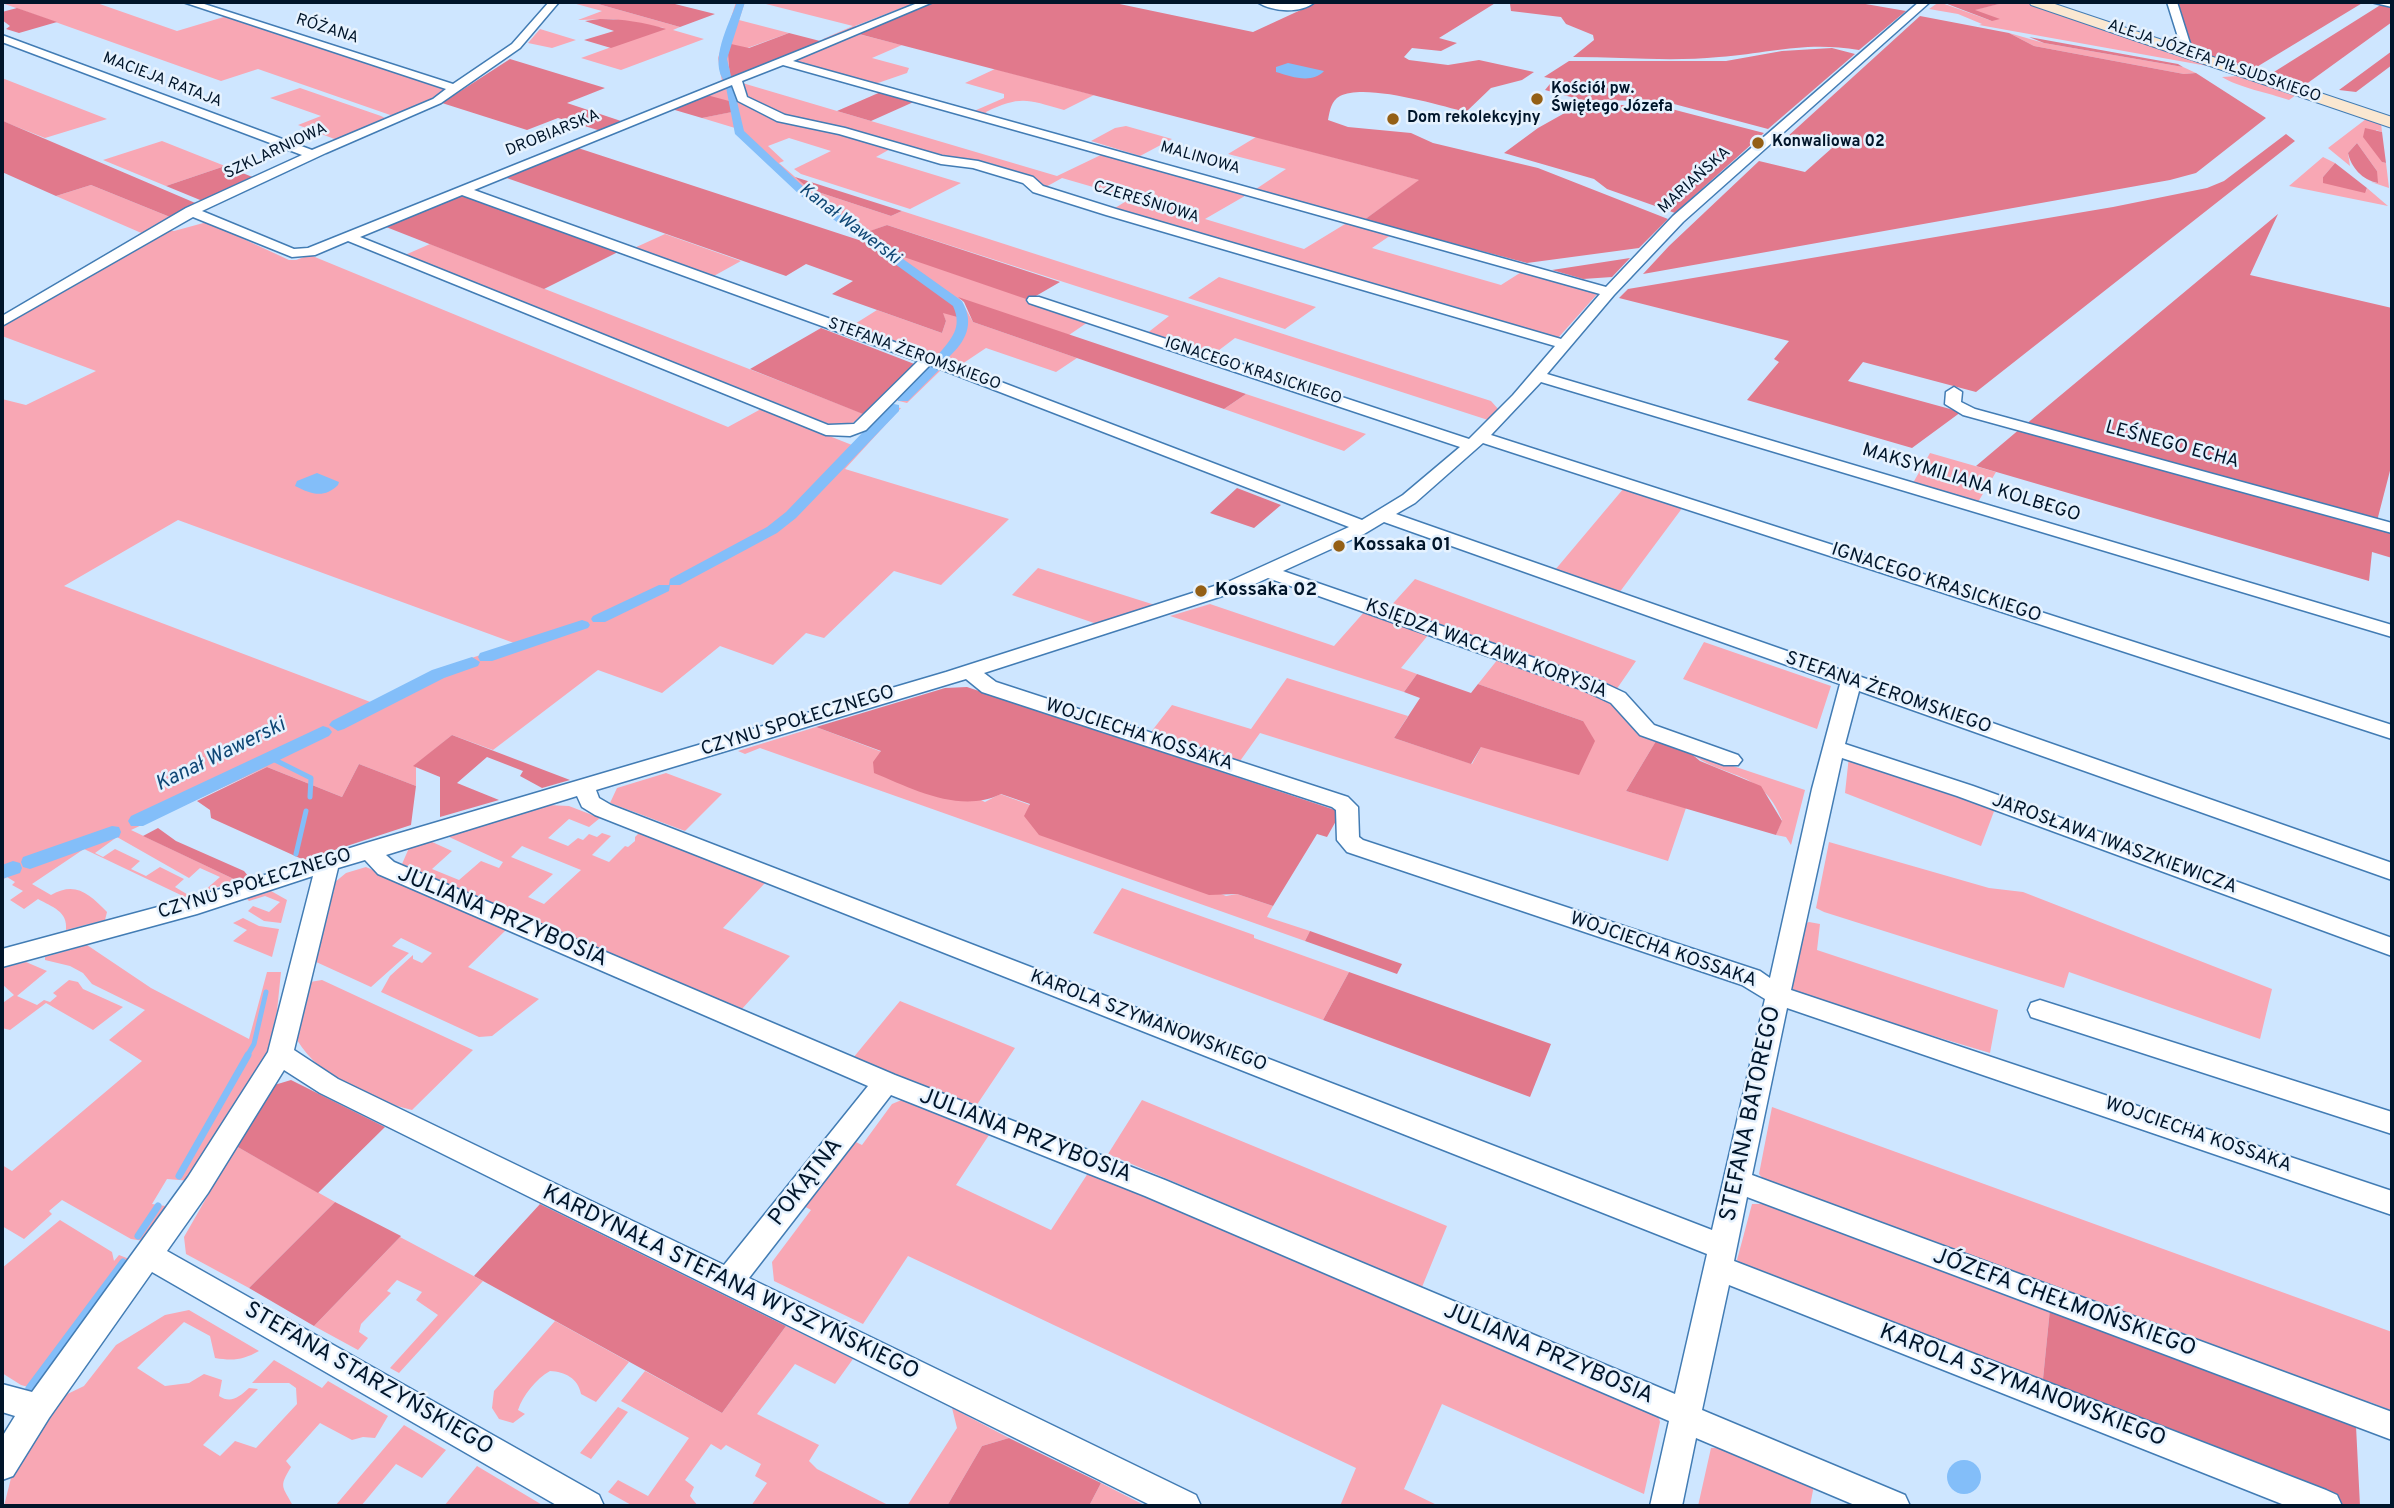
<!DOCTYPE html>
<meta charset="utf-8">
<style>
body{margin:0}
#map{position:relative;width:2394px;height:1508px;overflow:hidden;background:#cee6ff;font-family:Overpass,sans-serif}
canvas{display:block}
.frame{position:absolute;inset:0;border:4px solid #00152a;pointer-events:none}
</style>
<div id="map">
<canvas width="2394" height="1508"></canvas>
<div class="frame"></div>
</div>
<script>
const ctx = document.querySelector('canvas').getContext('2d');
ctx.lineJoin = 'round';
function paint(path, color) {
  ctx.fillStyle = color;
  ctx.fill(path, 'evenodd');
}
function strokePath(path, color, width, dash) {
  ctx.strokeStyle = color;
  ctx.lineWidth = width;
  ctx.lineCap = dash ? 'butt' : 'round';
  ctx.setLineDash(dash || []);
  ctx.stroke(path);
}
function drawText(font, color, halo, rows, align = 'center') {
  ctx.font = font + ' Overpass,sans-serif';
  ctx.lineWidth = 5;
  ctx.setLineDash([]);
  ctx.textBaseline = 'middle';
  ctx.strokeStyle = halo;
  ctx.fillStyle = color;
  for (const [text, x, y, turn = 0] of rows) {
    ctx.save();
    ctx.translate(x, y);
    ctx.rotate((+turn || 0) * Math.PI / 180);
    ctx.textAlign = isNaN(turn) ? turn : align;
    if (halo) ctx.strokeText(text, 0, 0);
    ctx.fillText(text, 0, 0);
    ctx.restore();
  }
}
const green = new Path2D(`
 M94 2 177 31 227 16 448 88 447 92 396 117 258 69 221 81 2 3Z
 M569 2H591L680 27 673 30 704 39 621 70 581 58 664 28 613 19 578 20 602 11Z
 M736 2H745L739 20 789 33 728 55 730 79 722 82 718 58Z
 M758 2H917L855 26 860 28 829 40 823 39 853 26Z
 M1939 2 1992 21 1973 10 2007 2H2024L2213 67 1979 25 1982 24 1958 14 1929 9Z
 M540 29 576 40 552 48 528 43Z
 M2009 33 2044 43 2183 67 2196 73 2184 74 2034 46Z
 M858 34 902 45 872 58 909 68 907 73 875 84 797 62 798 58Z
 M995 69 1094 95 1064 110C1027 100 1022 95 986 112L987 114 974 111 1004 98V94L965 83Z
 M2239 76 2296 95 2289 100C2269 93 2237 87 2222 77Z
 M2 78 107 119 45 138 2 121Z
 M733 82 737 100 892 148 876 157 961 183 910 209 801 174 794 169 831 151 789 138 768 146 784 161 779 163 809 189 891 216 902 211 1491 401 1499 410 1488 420 1235 338 1210 357 1146 334 1169 316 887 225 868 232 1091 320 1069 335 960 299 973 322 1077 358 1056 372 986 348 959 366 850 327 877 310 942 333 946 321 942 312 961 317 954 304 801 194 736 132 735 128 702 118 731 112 703 94Z
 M739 82 1057 176 1105 153 1250 193 1205 219 1304 249 1350 221 1394 233 1372 248 1501 285 1523 271 1599 292 1558 338 1112 210 1131 198 1062 178 1044 188 1038 181 990 163 951 160 789 119 748 99Z
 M300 88 381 116 385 118 337 140 298 125 321 116 270 98Z
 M2366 119 2381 123 2382 132 2376 130 2382 162 2386 163 2389 188 2371 182 2377 183V171L2357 143 2348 153 2350 166 2328 148Z
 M1126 126 1172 139 1140 156 1091 141 1115 128Z
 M1256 137 1420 180 1364 220 1256 189 1286 169 1228 154Z
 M162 141 225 166 166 186 103 160Z
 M2323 157 2335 163 2323 177 2366 191 2367 188 2388 206 2289 186Z
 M91 185 175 219 146 235 56 196Z
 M207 222 289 260H296L310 255 728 427 761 409 852 445 888 406 901 408 845 469 1009 519 941 585 894 571 824 638 806 633 773 665 720 646 662 693 598 670 493 750 452 735 414 766H416V786L359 764 342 797 267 767 131 830 238 881 204 891 220 877 200 868 189 878 117 837 95 853 103 857 115 849 140 861 131 869 146 876 160 867 184 879 175 887 190 896 185 897 84 849 32 884 51 895C76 881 89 894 107 912L105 920 66 930C68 911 52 907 38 899L24 909 10 900 23 891 12 885 15 882 7 877 2 880V399L26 405 96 371 2 336V325L94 269 166 230 174 231ZM178 520 514 643 515 644 440 668 373 703 64 586Z
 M665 234 741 261 712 277 632 249Z
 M430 244 864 414 849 426H834L405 255Z
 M1219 277 1316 307 1285 329 1188 298Z
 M927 366 942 369 907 403 895 400Z
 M1246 394 1366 434 1344 451 1224 409Z
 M1930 453 1996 472 1978 502 1913 483Z
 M1624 488 1683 507 1619 593 1555 570Z
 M1038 568 1155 605 1097 624 1012 595Z
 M1415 579 1636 661 1616 690 1388 609Z
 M1210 604 1334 646 1365 611 1429 634 1401 668 1417 674 1404 692 1170 616Z
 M1704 642 1831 686 1817 729 1683 679Z
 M1498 659 1609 699 1656 741 1626 791 1686 808 1668 861 1260 733 1240 761 1151 732 1172 705 1251 729 1287 678 1408 716 1394 738 1472 764 1481 747 1583 721 1478 684Z
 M816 727 882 752 985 802 1000 794 1030 805 1025 816 1226 896 1237 894 1273 906 1267 917 1310 931 1305 941 760 748 745 754 738 751Z
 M1688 751 1805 790 1791 845 1786 837 1776 835 1782 820C1761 767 1725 781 1688 751Z
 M1849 756 1996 806 1981 846 1845 793Z
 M666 773 722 794 685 831 610 803 617 788Z
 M548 805 569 806 600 818 589 827 569 819 548 838 568 846 578 838 583 840 589 834 597 837 602 833 611 836 592 855 609 862 625 846 628 847 635 841V837L639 833 765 883 723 928 790 956 741 1010 402 864 409 848 430 841 452 851 432 869 459 880 481 861 499 868 503 862 447 836ZM522 846 581 870 544 904 528 897 553 874 511 857Z
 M1829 842 1989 888 2023 892 2272 989 2260 1039 2069 972 2064 988 1824 912 1816 908Z
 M366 867 507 929 468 967 539 999 492 1036 479 1037 381 992 390 976 413 955V959L422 963 432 953 401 938 392 946 409 953 371 987 314 961 326 904 334 891 329 887 346 873Z
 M1122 888 1254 935V938L1349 972 1323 1020 1093 933Z
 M271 891 287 900 281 923 264 921 248 911 253 906 269 912 280 902 265 896 249 901 246 898Z
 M243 918 259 926 279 929 272 957 233 941 247 930 233 923Z
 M1809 922 1820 924 1817 950 1998 1010 1990 1053 1797 995 1791 986 1802 925Z
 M87 945 151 988 249 1039 267 972H281L277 1011 266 1057 191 1181 167 1179 152 1204 172 1207 144 1241 131 1239 62 1200 49 1211 52 1214 24 1239 2 1226V1165L12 1171 142 1061 109 1040 145 1010 92 984 83 973 70 966 45 960V957Z
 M26 962 47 971 17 996 37 1005 44 1000 50 1002 57 996 53 993 69 980 78 982 83 989 123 1007 93 1030 46 1003 10 1030 2 1028V1000L4 1002 14 995 2 984V968Z
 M322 980 473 1050 412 1110C367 1099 322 1080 297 1040L304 997 310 982Z
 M900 1001 1015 1048 974 1109 853 1058Z
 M904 1099 989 1135 956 1185 1051 1230 1090 1170 1658 1415 1660 1422 1644 1494 1442 1404 1404 1489 1439 1506H1340L1356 1468 908 1256 863 1324 774 1281 772 1262 811 1210 802 1205 852 1140 862 1145 892 1104Z
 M1142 1100 1447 1226 1422 1287 1108 1154Z
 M1772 1107 2392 1332V1411L2370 1402V1409L1770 1187 1759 1174Z
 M236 1146 335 1202 249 1288 186 1254 184 1237Z
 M1752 1204H1771L2050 1309 2042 1389 1742 1266 1737 1260Z
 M60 1220 112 1252 114 1261 119 1255 137 1262 39 1390 21 1385 2 1373V1268Z
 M400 1237 483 1281 399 1373 390 1368 438 1315 416 1300 422 1292 397 1280 387 1291 391 1293 361 1324 359 1332 368 1338 358 1350 314 1326Z
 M189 1310 259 1351C243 1360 233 1361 215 1358L210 1336 184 1322 137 1368 165 1386 189 1383 204 1374 222 1380 219 1396C231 1404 239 1397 249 1388L258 1389 203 1445 220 1456 235 1441 256 1448 297 1404 296 1388 289 1383H252L274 1360 322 1388 328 1381 388 1416 375 1438 363 1437 352 1440 320 1423 286 1461 291 1467C278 1488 283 1486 293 1506H4L18 1450 55 1400 84 1386 116 1345 165 1315Z
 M555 1321 629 1362 596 1402 581 1394C578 1378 565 1372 550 1371 536 1379 523 1395 518 1410L525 1414 513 1423 499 1419 492 1408 494 1391Z
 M786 1326 853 1359 835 1384 795 1364 757 1414 819 1445 809 1461 817 1469 890 1506H751L767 1483 755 1476 761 1464 726 1445 721 1450 711 1444 685 1480 694 1487 690 1496 698 1506H633L608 1492 618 1480 648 1496 689 1438 621 1401 645 1371 722 1413Z
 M618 1407 628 1412 591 1459 580 1453Z
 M952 1408 1009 1438 982 1446 947 1506H907L957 1428Z
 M404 1425 446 1450 422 1478 396 1464 361 1506H335Z
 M1728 1447 1815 1480 1810 1506H1698L1711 1448Z
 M477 1466 544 1506H444Z
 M1101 1483 1146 1506H1089Z`);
const forest = new Path2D(`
 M591 2H667L715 14 680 27Z
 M934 2H1110L1253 32 1318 2H1497L1439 38 1457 43 1441 51 1412 48 1404 57 1409 60 1448 65 1479 60 1534 72 1522 80 1491 88 1466 112C1438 105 1366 83 1340 96 1331 101 1330 110 1328 120L1348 127 1411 133 1433 143 1538 168 1668 219 1639 248 1527 263 1364 220 1419 180 855 33Z
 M1499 2H1854L1906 11 1859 50C1805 41 1772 53 1719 57 1671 62 1621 57 1573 57L1594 40 1593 35 1566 24 1561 17 1511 11 1510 4Z
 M1942 2H2007L1975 10 2000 19 1992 21Z
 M2176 2H2364L2250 71 2192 51Z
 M2382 4 2392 5V22L2305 85 2266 77Z
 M17 8 57 22 19 33 6 29 10 26 2 20V12Z
 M1920 16 2009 33 2034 46 2184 74 2196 73 2266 118 2196 173 2170 180 1643 274 1669 246 1759 161 1805 172 1832 148 1787 137Z
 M600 19C623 19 643 22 666 29L611 48 584 40 614 31 585 21Z
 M789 33 824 42 730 79 728 54 731 44 749 48Z
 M2029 37 2178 64 2183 67 2044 43Z
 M1832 48 1855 54 1768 129 1674 104 1654 101 1582 100 1545 90 1554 79 1544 77 1569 61H1726L1782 51Z
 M2392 51V65L2356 92 2339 90Z
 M510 59 605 88 567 103 624 122 601 131 558 118 527 130 442 103Z
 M883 91 918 100 871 121 837 111Z
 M703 94 729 101 732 112 702 118 668 108Z
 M1579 105H1656L1764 133 1675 213 1607 189 1594 179 1504 153 1538 128Z
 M3 121 200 205 175 219 91 185 56 196 2 172Z
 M2365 128 2382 132 2386 163 2382 162 2363 137Z
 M2286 134 2295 141 1976 392 1863 362 1848 381 1961 412 1912 448 1747 400 1779 362 1774 359 1789 341 1619 298 1628 289 2113 207 2207 188 2224 181Z
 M2357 143 2377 171 2378 183C2362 180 2351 167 2348 153Z
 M575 147 871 244 954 304 961 318 943 313 946 321 942 333 832 294 853 281 806 264 786 276 501 176Z
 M2335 163 2367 188 2365 193 2323 183V177Z
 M225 166 255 178 205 202 166 186Z
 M795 177 902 211 891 216 809 189Z
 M461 194 620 251 544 289 381 225Z
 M2278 214 2250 275 2392 308V463L2377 521 2025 425Z
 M887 225 1060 282 1029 300 901 256 867 232Z
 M1630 258 1612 277 1583 279 1552 270Z
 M958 297 1246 394 1224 409 973 322 964 302Z
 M821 328 917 365 868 416 750 369Z
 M2021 428 2392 530V558L2372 552 2369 581 1976 466Z
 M1237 488 1281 505 1254 528 1210 513Z
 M1417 674 1471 693 1478 684 1583 721 1595 741 1579 775 1481 747 1471 764 1394 738 1420 698 1404 692Z
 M967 687 1341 812 1327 837 1317 834 1273 906 1237 894 1209 895 1039 835 1024 816 1030 804 1001 794C960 814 913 789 874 773L873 762 881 751 816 727 945 688Z
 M452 735 570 780 542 788 520 776 523 771 487 757 457 783 499 800 440 817V777L413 766Z
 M1656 741 1688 751 1700 761 1761 786 1782 821 1776 835 1626 791Z
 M359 764 416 786 411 825 304 860 211 818 210 810 197 801 267 767 342 797Z
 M158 828 176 841 244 871 249 877 238 881 143 836Z
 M1310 931 1402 964 1397 974 1305 941Z
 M1349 972 1551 1044 1530 1097 1323 1020Z
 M291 1080 385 1127 318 1193 236 1146 271 1086Z
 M335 1202 401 1236 314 1326 249 1288Z
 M540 1204 786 1326 722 1413 474 1276Z
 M2050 1309 2356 1426 2360 1506H2340L2042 1389Z
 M1009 1438 1101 1483 1089 1506H947L982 1446Z`);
const water = new Path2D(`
 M1288 63 1324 71C1312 84 1292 77 1276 72V67Z
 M317 473 339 482 338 485C324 499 311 494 295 486L297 481Z
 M1947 1477a17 17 0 1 1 34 0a17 17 0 1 1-34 0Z`);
const streamFar1 = new Path2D(`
 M271 758 311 778 310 797
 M296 854 306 811
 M247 1056 254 1044 266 992`);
const stream = new Path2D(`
 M179 1176 248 1055
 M138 1236 158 1206
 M29 1388 123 1262`);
const canal = new Path2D(`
 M737 2H745L727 59 744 131 809 192 962 301C975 324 966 341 948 358H940L938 355C951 339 963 328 953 306L801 196 735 134 725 82C708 62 729 24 737 2Z
 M935 362 941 366 940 369 908 401H898V395L930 363Z
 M894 404 899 405V411L796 518 777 533 680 585H670L669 591 605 622H593L591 619 593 616 659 585H669L670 579 767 527 786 512 889 405Z
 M582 620 588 622 590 625 588 628 492 661H480L478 657 480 653Z
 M472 657 480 662 478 666 444 678 344 729 338 731 329 725 332 721 432 670Z
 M323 726 329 728 332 732 329 736 143 826H131L128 821 131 816Z
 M112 826 119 827 121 832 119 837 30 869 23 867 21 862 23 857Z
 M13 861 20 863 22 868 20 873 2 879V865Z`);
const minor = new Path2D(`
 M183 2H198L453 84 512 44 549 2H559L520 48 441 103 326 153 202 211 294 249 308 248 920 2H933L793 61 1606 287 1673 216 1919 2H1930L1683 222 1614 295 1547 374 2392 625V637L1541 382 1491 435 2392 725V739L1483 443 1415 503 1396 514 2392 863V880L1859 691 1845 744 1973 786 2392 938V956L1957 796 1842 758 1791 990 2392 1191V1215L1787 1008 1752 1175 2392 1412V1440L1747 1197 1734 1261 2326 1490 2337 1495 2342 1506H2287L1729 1285 1702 1410 1905 1495 1910 1506H1857L1696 1438 1682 1506H1650L1669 1421 1145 1196 891 1095 749 1278 1196 1495 1201 1506H1152L320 1093 284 1070 208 1193 167 1251 599 1495 604 1506H558L152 1272 49 1418 13 1476 2 1480V1437L15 1416 2 1412V1384L32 1392 188 1177 268 1052 313 876 197 914 2 967V949L195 897 366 843 946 672 1230 581 1349 527 930 365 866 430 850 436 826 435 348 241 315 255 292 257 193 217 2 326V316L186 208 302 155 2 42V35L312 150 433 99 446 89ZM783 65 1600 294 1561 339 1116 209 1043 186 1033 177 978 161 942 156 845 128 785 115 747 97 742 81ZM732 85 738 101 777 121 839 134 941 164 973 168 1023 183 1033 192 1106 215 1555 346 1513 395 1469 439 1039 297H1029L1027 300 1029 303 1460 447 1403 495 1362 520 933 356 474 190ZM462 195 918 361 854 424 828 425 360 237ZM1384 522 1840 684 1812 789 1770 978 1760 971 1363 840 1359 837 1358 807 1348 797 996 682 984 673 1244 589 1268 578 1581 689 1611 703 1640 735 1724 765H1738L1742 760 1738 755 1654 725 1625 693 1595 679 1283 571 1364 534ZM966 679 982 692 1332 807 1336 810 1337 840 1347 852 1742 985 1765 999 1712 1230 611 805 599 798 596 790ZM577 796 582 807 595 815 1707 1254 1675 1394 1165 1180 895 1075 394 862 386 855ZM365 860 378 874 868 1086 724 1265 338 1079 294 1050 338 868Z
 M1257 2H1315C1300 14 1273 12 1257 2Z
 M2167 2H2177L2193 53 2192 55 2183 53Z
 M2371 2H2392V7Z
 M1954 387 1962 392 1961 402 1975 409 2392 523V533L1963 415 1945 404 1946 392Z
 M2040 1000 2392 1112V1134L2031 1017 2028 1010 2031 1003Z`);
const secondary = new Path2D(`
 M2029 2H2049L2392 117V128L2031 5Z`);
const markers = [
 [1537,99,7,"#945f15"],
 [1393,119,7,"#945f15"],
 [1758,143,7,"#945f15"],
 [1339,546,7,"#945f15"],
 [1201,591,7,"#945f15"]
];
const farStreetnames = [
 ["RÓŻANA",327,30,18],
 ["ALEJA JÓZEFA PIŁSUDSKIEGO",2214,62,19],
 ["MACIEJA RATAJA",162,81,21],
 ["DROBIARSKA",553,134,-22],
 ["SZKLARNIOWA",276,152,-25],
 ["MALINOWA",1200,159,16],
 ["MARIAŃSKA",1695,181,-42],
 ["CZEREŚNIOWA",1146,203,17],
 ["STEFANA ŻEROMSKIEGO",914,355,20],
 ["IGNACEGO KRASICKIEGO",1253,372,18]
];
const farPoinames = [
 ["Kościół pw.",1551,90],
 ["Świętego Józefa",1551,108],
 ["Dom rekolekcyjny",1407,119],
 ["Konwaliowa 02",1772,143]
];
const farWaternames = [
 ["Kanał Wawerski",849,225,37]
];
const streetNames = [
 ["LEŚNEGO ECHA",2172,446,15],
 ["MAKSYMILIANA KOLBEGO",1971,484,17],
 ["IGNACEGO KRASICKIEGO",1936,584,18],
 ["KSIĘDZA WACŁAWA KORYSIA",1486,650,20],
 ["STEFANA ŻEROMSKIEGO",1888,694,19],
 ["CZYNU SPOŁECZNEGO",798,722,-17],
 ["WOJCIECHA KOSSAKA",1139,736,18],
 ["JAROSŁAWA IWASZKIEWICZA",2114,845,20],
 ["CZYNU SPOŁECZNEGO",255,885,-17],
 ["WOJCIECHA KOSSAKA",1663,951,19],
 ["KAROLA SZYMANOWSKIEGO",1148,1022,21],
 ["WOJCIECHA KOSSAKA",2198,1136,19]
];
const poiNames = [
 ["Kossaka 01",1353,546],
 ["Kossaka 02",1215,591]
];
const waterNames = [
 ["Kanał Wawerski",221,756,-26]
];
const nearStreetnames = [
 ["JULIANA PRZYBOSIA",502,918,23],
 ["STEFANA BATOREGO",1752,1114,-78],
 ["JULIANA PRZYBOSIA",1025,1137,21],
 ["POKĄTNA",807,1183,-52],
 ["KARDYNAŁA STEFANA WYSZYŃSKIEGO",730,1284,26],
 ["JÓZEFA CHEŁMOŃSKIEGO",2064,1304,20],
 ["JULIANA PRZYBOSIA",1548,1355,23],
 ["STEFANA STARZYŃSKIEGO",368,1380,30],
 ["KAROLA SZYMANOWSKIEGO",2022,1387,21]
];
paint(green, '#f8a7b4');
paint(forest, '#e1798c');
paint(water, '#83bef9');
strokePath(streamFar1, '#83bef9', 5);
strokePath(stream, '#83bef9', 7);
paint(canal, '#83bef9');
strokePath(minor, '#427cb4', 3);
strokePath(secondary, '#427cb4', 2);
paint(minor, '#fff');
paint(secondary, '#fae7d1');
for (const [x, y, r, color] of markers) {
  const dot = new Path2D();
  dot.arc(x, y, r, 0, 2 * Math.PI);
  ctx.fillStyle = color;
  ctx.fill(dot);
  strokePath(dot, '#e6f2fe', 2.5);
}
drawText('16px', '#00152a', '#e6f2fe', farStreetnames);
drawText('bold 16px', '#00152a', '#e6f2fe', farPoinames, 'left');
drawText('italic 18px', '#0f4775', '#e6f2fe', farWaternames);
drawText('19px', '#00152a', '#e6f2fe', streetNames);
drawText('bold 19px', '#00152a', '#e6f2fe', poiNames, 'left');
drawText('italic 21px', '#0f4775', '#e6f2fe', waterNames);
drawText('23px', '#00152a', '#e6f2fe', nearStreetnames);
</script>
